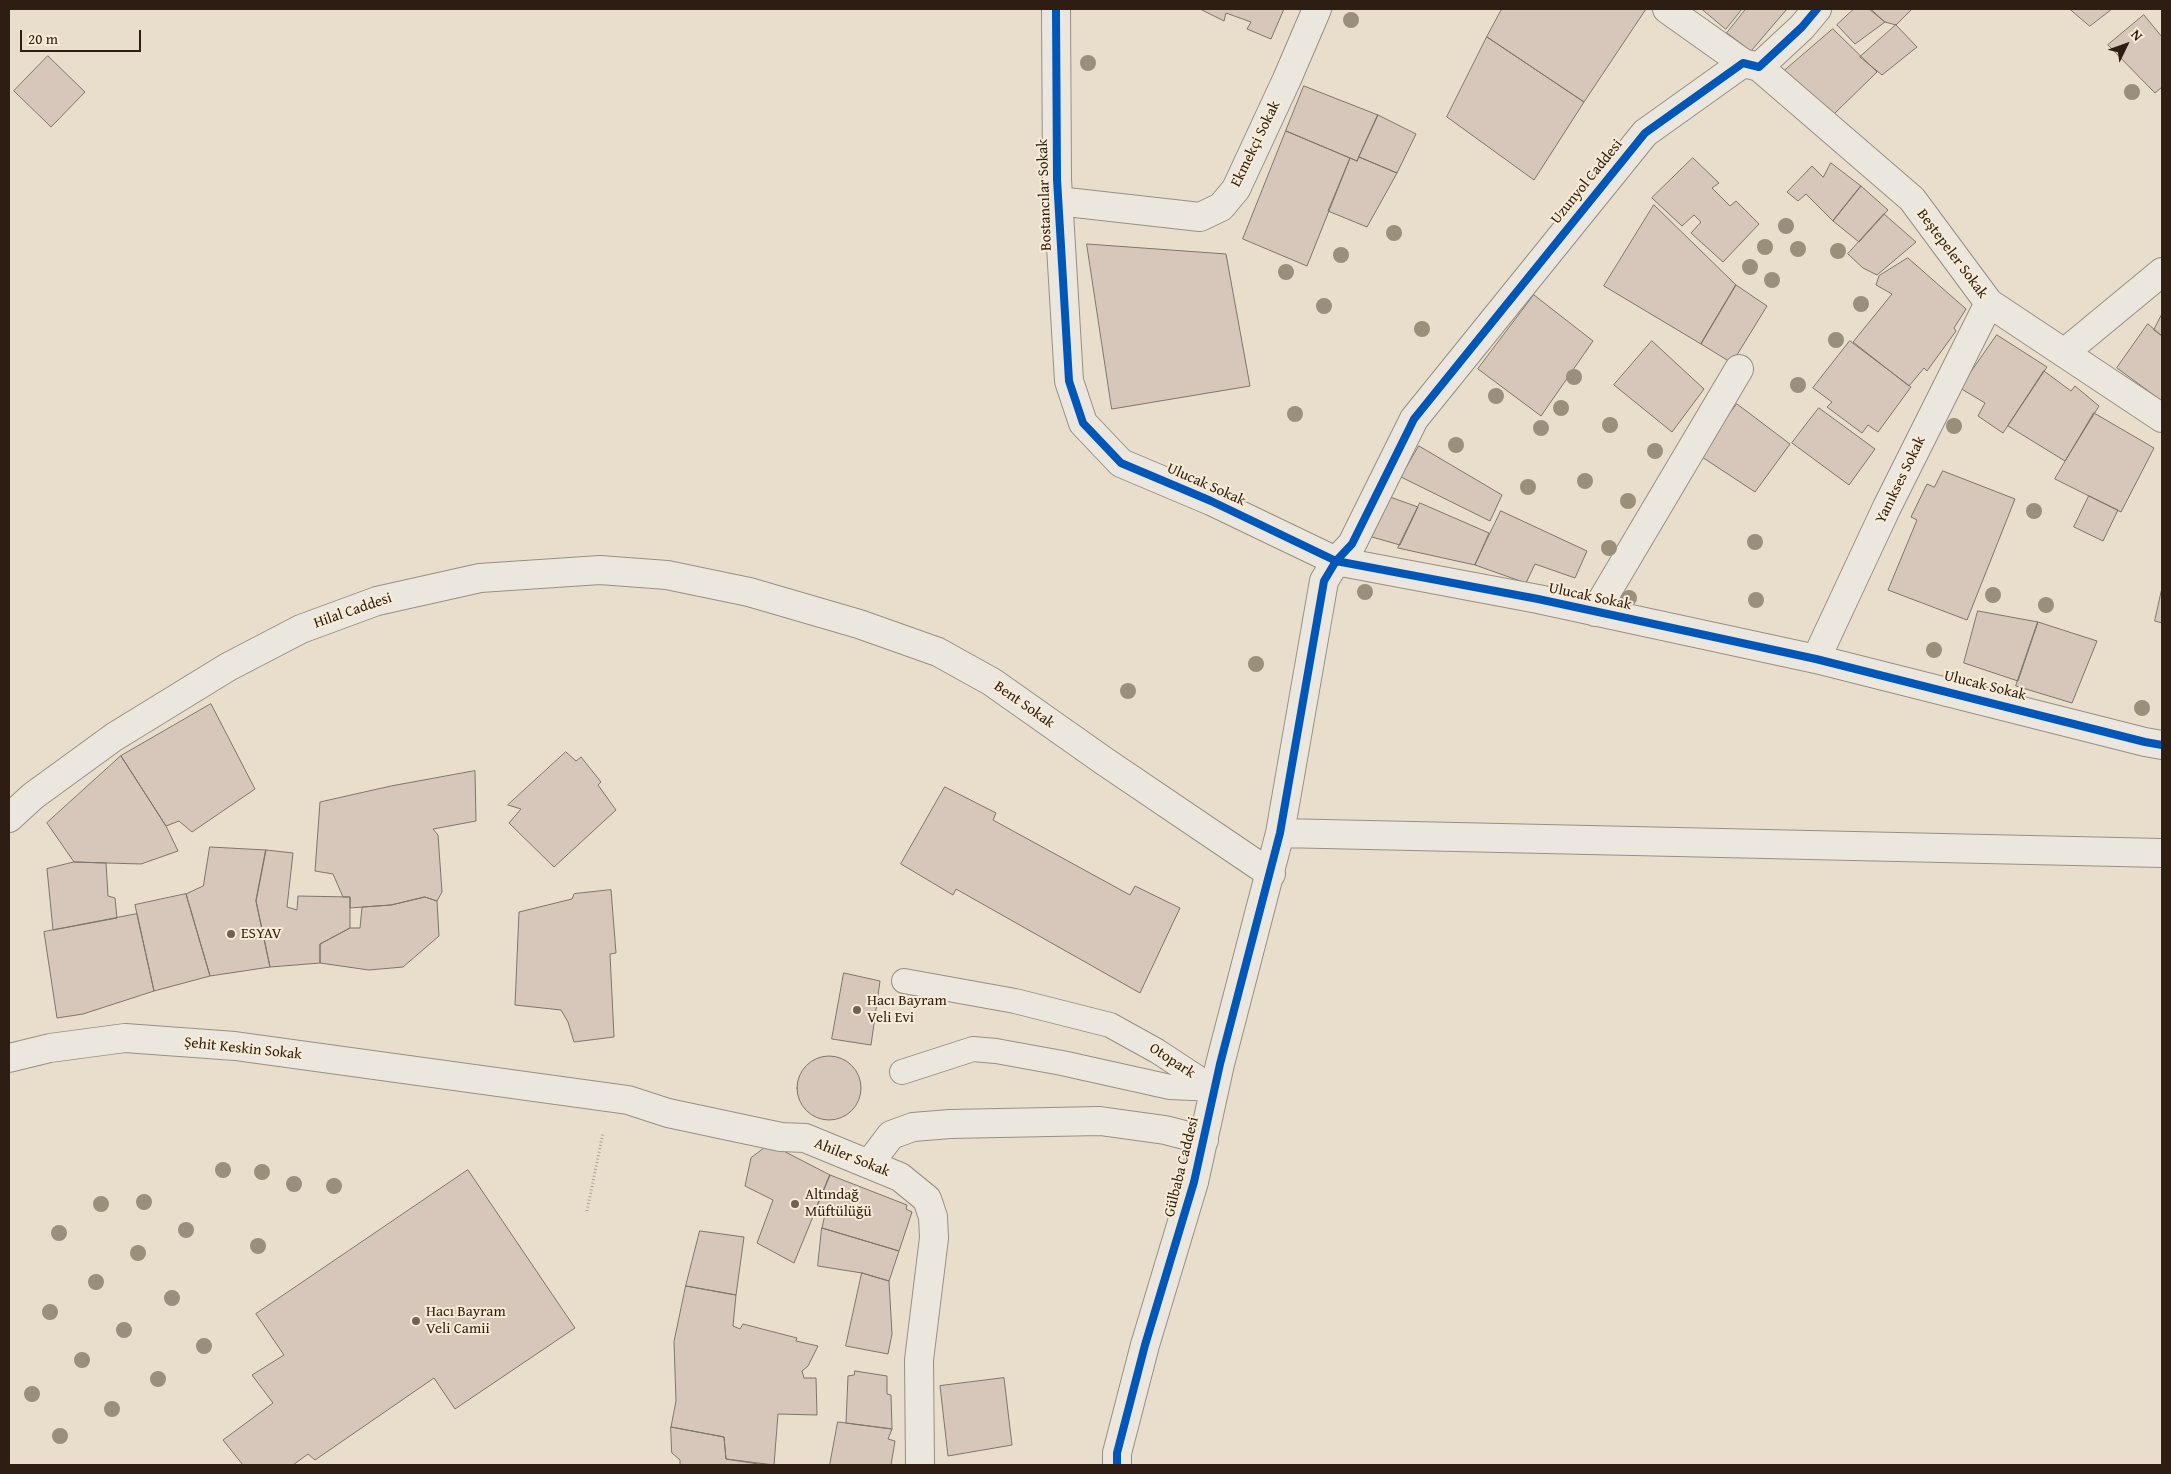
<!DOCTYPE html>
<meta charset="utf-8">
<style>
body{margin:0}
#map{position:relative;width:2171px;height:1474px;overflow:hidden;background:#e9decc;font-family:"Gentium Book Plus",serif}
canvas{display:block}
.frame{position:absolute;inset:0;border:10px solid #2d1d13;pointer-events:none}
.north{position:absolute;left:2101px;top:20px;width:50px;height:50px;-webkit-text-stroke:4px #f8ecd6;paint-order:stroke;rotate:48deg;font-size:14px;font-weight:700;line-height:20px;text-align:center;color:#2d1d13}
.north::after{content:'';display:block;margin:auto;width:18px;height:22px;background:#2d1d13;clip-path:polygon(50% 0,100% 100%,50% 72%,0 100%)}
.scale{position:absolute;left:20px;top:30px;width:121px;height:22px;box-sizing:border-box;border:2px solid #2d1d13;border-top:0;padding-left:6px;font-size:15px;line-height:18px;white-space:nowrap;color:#2d1d13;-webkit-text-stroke:4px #f8ecd6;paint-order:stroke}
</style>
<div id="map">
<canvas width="2171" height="1474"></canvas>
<div class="frame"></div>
<div class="north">N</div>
<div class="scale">20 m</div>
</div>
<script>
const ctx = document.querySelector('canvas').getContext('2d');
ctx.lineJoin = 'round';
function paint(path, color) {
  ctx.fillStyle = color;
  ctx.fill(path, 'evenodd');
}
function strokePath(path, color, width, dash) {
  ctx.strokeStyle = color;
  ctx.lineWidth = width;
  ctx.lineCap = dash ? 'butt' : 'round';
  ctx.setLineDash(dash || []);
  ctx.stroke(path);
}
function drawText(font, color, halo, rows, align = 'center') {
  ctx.font = font + ' "Gentium Book Plus",serif';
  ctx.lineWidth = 4;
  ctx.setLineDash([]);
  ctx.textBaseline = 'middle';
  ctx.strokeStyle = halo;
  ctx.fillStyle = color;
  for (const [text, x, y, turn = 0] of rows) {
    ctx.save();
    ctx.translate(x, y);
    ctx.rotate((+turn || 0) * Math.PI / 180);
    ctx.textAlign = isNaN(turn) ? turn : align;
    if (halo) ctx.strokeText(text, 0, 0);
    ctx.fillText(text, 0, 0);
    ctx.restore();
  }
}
const building = new Path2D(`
 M1203 9H1284L1271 39 1247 29 1251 22 1226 13 1224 21 1202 10Z
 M1502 9H1646L1584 102 1487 37Z
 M1702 9H1742L1726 29Z
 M1746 9H1787L1751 51 1727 33Z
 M1854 9H1869L1885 22 1855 44 1837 25Z
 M1871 9H1912L1896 25 1885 22Z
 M2070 9H2112L2090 26Z
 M2144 15 2162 37V87L2155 93 2108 45Z
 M1896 25 1917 47 1882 75 1860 57Z
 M1833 29 1877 72 1832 116 1783 72Z
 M1487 37 1584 102 1534 180 1447 117Z
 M48 56 85 92 51 127 14 91Z
 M1304 86 1378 115 1357 161 1286 131Z
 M1378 115 1416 134 1397 173 1359 157Z
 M1286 131 1350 158 1307 266 1243 239Z
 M1359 157 1397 173 1367 227 1328 211 1350 158 1357 161Z
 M1693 158 1719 183 1712 188 1730 206 1736 201 1759 224 1723 262 1691 233 1701 222 1694 215 1682 226 1652 198Z
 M1831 163 1861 186 1833 221 1806 194 1798 201 1787 192 1812 166 1823 177Z
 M1861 186 1888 210 1859 242 1833 221Z
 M1654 205 1736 285 1701 344 1604 286Z
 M1884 214 1916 242 1877 275 1863 268 1848 254Z
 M1087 244 1226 254 1250 386 1112 409Z
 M1908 258 1966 309 1954 328 1956 331 1927 371 1924 368 1909 386 1853 342 1892 294 1876 285 1879 276Z
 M1736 285 1767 306 1732 363 1701 344Z
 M1534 295 1593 341 1541 416 1478 369Z
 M2162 314V336L2154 330Z
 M2148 324 2162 336V401L2117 368Z
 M1997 335 2047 367 2003 433 1978 416 1985 403 1960 388Z
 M1652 341 1704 389 1672 432 1614 385Z
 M1850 341 1911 387 1878 432 1868 425 1862 433 1827 407 1832 402 1813 388Z
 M2044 371 2071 391 2075 386 2099 406 2065 461 2008 426Z
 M1737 404 1790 444 1755 492 1699 455Z
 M1819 408 1875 449 1849 485 1792 443Z
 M2094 413 2154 448 2121 512 2055 479Z
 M1419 446 1502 495 1490 521 1401 477Z
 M1943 471 2015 499 1967 620 1888 590 1917 520 1911 517 1927 484 1934 487Z
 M2089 496 2118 510 2103 541 2074 527Z
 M1390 497 1418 507 1400 545 1372 537Z
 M1420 503 1489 533 1475 565 1398 548Z
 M1501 511 1587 551 1575 578 1535 564 1526 583 1475 565Z
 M2162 588V623L2155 621Z
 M1978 611 2038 622 2018 681 1964 663Z
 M2038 622 2097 641 2072 703 2016 686Z
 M211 704 255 789 192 832 179 821 166 826 121 756Z
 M566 752 576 761 581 757 601 782 598 785 616 810 554 867 509 823 521 809 508 805Z
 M121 756 166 826 178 851 141 864 74 862 47 823Z
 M475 771 476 821 433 829 438 835 442 892 437 901 425 897 391 905 350 908V897H343L333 874 315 871 320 802 391 786Z
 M945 787 996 813 993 820 1130 895 1135 886 1180 908 1140 993 956 889 953 895 901 864Z
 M210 847 266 850 256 901 270 967 210 976 186 894 203 886Z
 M266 850 293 853 287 907 297 910 298 896 350 897V928L320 944V963L270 967 256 901Z
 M74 862 106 863 108 896 115 898 117 918 53 930 47 869Z
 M611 890 616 953 610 954 614 1037 574 1042 568 1022 561 1010 515 1005 519 912 572 899 574 894Z
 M186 894 210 976 154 991 135 905Z
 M425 897 437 901 439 936 403 967 369 970 320 963V944L350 928H360L362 907 391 905Z
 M137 914 154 991 83 1014 57 1018 44 932Z
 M844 973 880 981 871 1045 832 1039Z
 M797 1088a32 32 0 1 1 64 0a32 32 0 1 1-64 0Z
 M770 1144 830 1175 794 1263 757 1243 773 1200 745 1186 751 1158Z
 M468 1170 575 1328 455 1409 434 1378 315 1460 308 1454 293 1465H243L223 1440 273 1403 252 1375 284 1355 256 1314Z
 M830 1175 907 1205 906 1209 912 1212 899 1251 822 1228 825 1214 816 1209Z
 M822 1228 899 1251 889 1281 862 1273 818 1266Z
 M700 1231 744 1237 736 1295 686 1286Z
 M862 1273 889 1281 892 1334 888 1354 846 1346Z
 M686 1286 736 1295 733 1326 740 1329 743 1324 797 1338 796 1341 818 1346 808 1366 802 1371 804 1378H816L817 1415 778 1414 774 1465 726 1459 724 1437 671 1427 676 1401 674 1342Z
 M855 1371 887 1376V1394L891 1395 892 1429 846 1423 848 1376 854 1375Z
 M1004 1378 1012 1445 948 1456 940 1386Z
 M838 1422 892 1429 888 1439 895 1441 891 1465H830Z
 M671 1427 724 1437 726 1459 765 1465H680V1460L672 1453Z`);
const path = new Path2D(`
 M587 1211 603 1133`);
const lane = new Path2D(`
 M904 981 1015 1001 1110 1025 1157 1051 1215 1089
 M902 1072 973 1049 996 1051 1062 1063 1170 1087 1215 1089`);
const street = new Path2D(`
 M1056 9 1057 179 1069 381 1083 423 1121 463 1211 501 1336 561 1538 599 1816 659 2145 742 2162 745
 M1667 9 1743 63
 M1759 67 1912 199 1989 303 2162 418
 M1058 201 1200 217 1221 207 1236 189 1287 79 1317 9
 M2064 353 2162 272
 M1595 612 1739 369
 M1816 659 1887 507 1989 303
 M9 818 33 796 114 737 228 667 301 629 377 601 480 578 600 570 667 575 749 592 859 624 938 652 992 682 1104 761 1271 874
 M1280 833 2162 853
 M9 1058 50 1048 125 1038 235 1046 628 1100 668 1113 781 1137 805 1138 900 1177 927 1199 933 1217 934 1238 919 1360 920 1465
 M869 1164 891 1135 913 1127 950 1124 1100 1121 1165 1130 1204 1140
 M1117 1465V1453L1145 1345 1194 1182 1220 1064 1280 833 1324 581 1336 561 1352 544 1414 419 1645 133 1743 63 1759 67 1802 27 1817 9`);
const cycleway = new Path2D(`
 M1056 9 1057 179 1069 381 1083 423 1121 463 1211 501 1336 561 1538 599 1816 659 2145 742 2162 745
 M1117 1465V1453L1145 1345 1194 1182 1220 1064 1280 833 1324 581 1336 561 1352 544 1414 419 1645 133 1743 63 1759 67 1802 27 1817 9`);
const trees = [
 [1351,20],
 [1088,63],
 [2132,92],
 [1786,226],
 [1394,233],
 [1765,247],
 [1798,249],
 [1838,251],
 [1341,255],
 [1750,267],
 [1286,272],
 [1772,280],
 [1861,304],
 [1324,306],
 [1422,329],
 [1836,340],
 [1574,377],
 [1798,385],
 [1496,396],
 [1561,408],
 [1295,414],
 [1610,425],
 [1954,426],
 [1541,428],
 [1456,445],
 [1655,451],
 [1585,481],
 [1528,487],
 [1628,501],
 [2034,511],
 [1755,542],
 [1609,548],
 [1365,592],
 [1993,595],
 [1629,598],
 [1756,600],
 [2046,605],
 [1934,650],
 [1256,664],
 [1128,691],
 [2142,708],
 [223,1170],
 [262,1172],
 [294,1184],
 [334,1186],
 [144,1202],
 [101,1204],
 [186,1230],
 [59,1233],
 [258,1246],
 [138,1253],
 [96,1282],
 [172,1298],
 [50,1312],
 [124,1330],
 [204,1346],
 [82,1360],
 [158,1379],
 [32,1394],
 [112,1409],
 [60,1436]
];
const markers = [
 [231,934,5,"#6f6154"],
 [857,1010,5,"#6f6154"],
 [795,1204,5,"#6f6154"],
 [416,1321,5,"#6f6154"]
];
const streetNames = [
 ["Ekmekçi Sokak",1256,144,-64],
 ["Uzunyol Caddesi",1587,182,-51],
 ["Bostancılar Sokak",1045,195,-92],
 ["Beştepeler Sokak",1952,254,53],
 ["Yanıkses Sokak",1901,480,-64],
 ["Ulucak Sokak",1206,485,24],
 ["Ulucak Sokak",1590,597,12],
 ["Hilal Caddesi",353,611,-19],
 ["Ulucak Sokak",1985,686,14],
 ["Bent Sokak",1024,705,35],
 ["Şehit Keskin Sokak",243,1049,6],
 ["Otopark",1172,1061,33],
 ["Ahiler Sokak",852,1158,22],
 ["Gülbaba Caddesi",1182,1167,-76]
];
const poiNames = [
 ["ESYAV",241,934],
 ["Hacı Bayram",867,1001],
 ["Veli Evi",867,1018],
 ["Altındağ",805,1195],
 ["Müftülüğü",805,1212],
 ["Hacı Bayram",426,1312],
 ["Veli Camii",426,1329]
];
paint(building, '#d7c7bb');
strokePath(building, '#7d756b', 1);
strokePath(lane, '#978f84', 26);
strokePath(street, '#978f84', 30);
strokePath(path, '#a8a29b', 3, [1, 2.5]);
strokePath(lane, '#ece7de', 24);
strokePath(street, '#ece7de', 28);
strokePath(cycleway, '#0057b8', 8);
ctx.fillStyle = '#9a8f7b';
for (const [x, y] of trees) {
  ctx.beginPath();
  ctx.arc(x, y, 8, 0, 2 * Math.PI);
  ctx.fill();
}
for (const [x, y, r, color] of markers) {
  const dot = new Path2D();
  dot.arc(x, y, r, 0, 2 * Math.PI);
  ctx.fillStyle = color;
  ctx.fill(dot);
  strokePath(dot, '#f8ecd6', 2);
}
drawText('15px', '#2d1d13', '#f8ecd6', streetNames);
drawText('15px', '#2d1d13', '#f8ecd6', poiNames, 'left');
</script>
